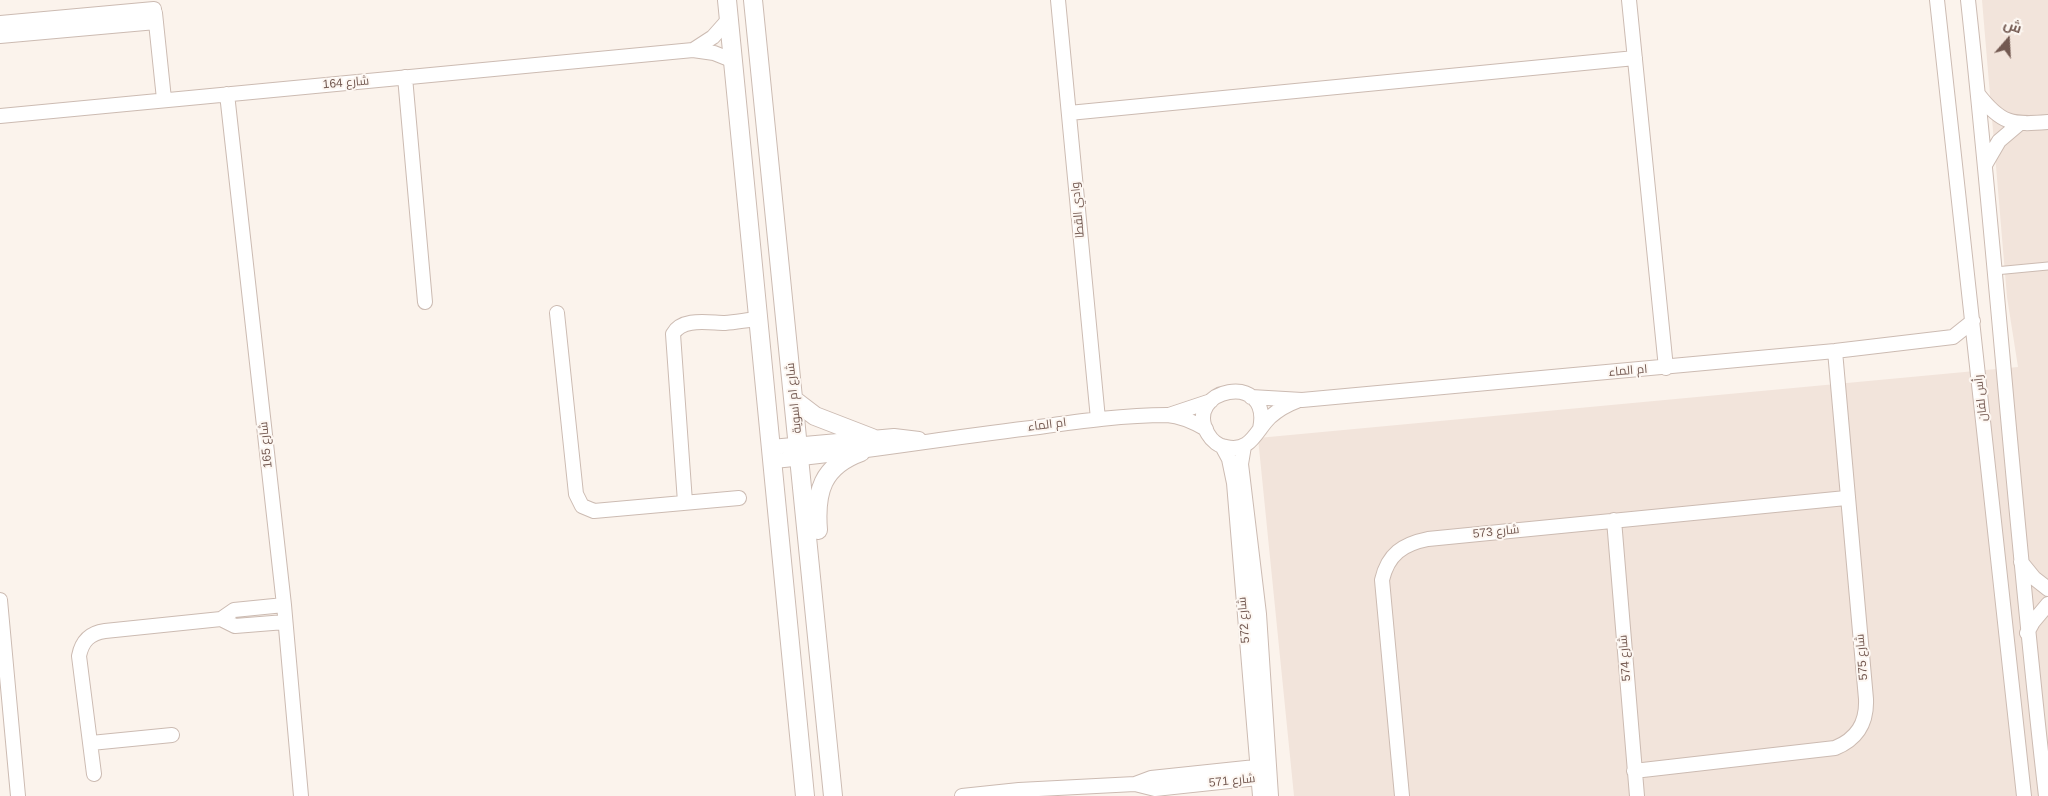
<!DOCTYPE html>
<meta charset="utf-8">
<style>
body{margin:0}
#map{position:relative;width:2048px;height:796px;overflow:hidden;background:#fbf3ec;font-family:Helvetica,Cairo,sans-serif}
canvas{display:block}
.north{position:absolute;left:1983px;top:15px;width:50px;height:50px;-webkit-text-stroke:4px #fdf7f2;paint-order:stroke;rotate:19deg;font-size:14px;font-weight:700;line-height:20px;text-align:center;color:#735951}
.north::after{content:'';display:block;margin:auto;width:18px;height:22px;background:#735951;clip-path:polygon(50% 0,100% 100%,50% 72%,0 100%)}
</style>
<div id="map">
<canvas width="2048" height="796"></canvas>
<div class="north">ش</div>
</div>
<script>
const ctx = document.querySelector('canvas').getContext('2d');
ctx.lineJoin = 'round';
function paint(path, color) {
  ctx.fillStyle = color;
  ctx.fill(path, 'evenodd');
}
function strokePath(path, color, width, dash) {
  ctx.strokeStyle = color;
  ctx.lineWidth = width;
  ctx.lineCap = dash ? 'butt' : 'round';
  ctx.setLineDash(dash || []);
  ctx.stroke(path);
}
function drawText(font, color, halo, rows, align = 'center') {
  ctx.font = font + ' Helvetica,Cairo,sans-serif';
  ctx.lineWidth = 4;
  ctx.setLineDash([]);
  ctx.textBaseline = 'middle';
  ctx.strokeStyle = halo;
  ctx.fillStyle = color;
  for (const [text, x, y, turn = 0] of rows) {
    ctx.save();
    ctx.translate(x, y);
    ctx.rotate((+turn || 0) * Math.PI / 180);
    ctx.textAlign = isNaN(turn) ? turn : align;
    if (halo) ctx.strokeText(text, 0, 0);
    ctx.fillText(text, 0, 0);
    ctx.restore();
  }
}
const residential = new Path2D(`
 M1982 0H2048V796H1294L1258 438 2018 367 2007 297Z`);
const service = new Path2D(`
 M1995 271 2048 266`);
const minor = new Path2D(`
 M1058 0 1098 419
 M1629 0 1666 368
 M1937 0 2024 796
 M1968 0C1997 265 2015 531 2046 796
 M155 13 164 99
 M0 23 154 9
 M0 36 156 22
 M693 50 713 37 729 19
 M405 77 425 302
 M227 94 284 605 301 796
 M1978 94C2001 124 2012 125 2048 122
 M1069 113 1635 58
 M0 116 693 50 714 53 734 61
 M1985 165 1999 141 2019 124
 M557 313 576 494 582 506 594 511 739 498
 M1251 397 1302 400 1835 351 1953 337 1973 321
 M1169 415 1211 401
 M1260 429C1273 369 1181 389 1208 434 1212 441 1219 446 1226 447 1251 453 1256 430 1270 417 1278 410 1286 405 1297 401
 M1222 446 1229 459 1234 483 1260 796
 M1244 446 1241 464 1259 614 1271 796
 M771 447 894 436 919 439
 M773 461C862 453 950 437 1039 427 1081 421 1125 415 1167 415 1181 416 1194 422 1206 429
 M685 502 673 334C682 317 710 323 725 323 736 322 747 320 757 319
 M1614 520 1637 796
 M2021 562 2034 578 2048 589
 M0 600 18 796
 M221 619 235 626 285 622
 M2027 633 2033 622 2048 604
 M91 743 172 735
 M1634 771 1835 748C1857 739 1867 723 1866 699L1835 351
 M94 774 79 656C82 641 90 633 105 631L221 619 234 610 284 605
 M1135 784 1151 778 1265 766
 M962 796 1019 790 1135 784 1155 789 1267 777
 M1402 796 1382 580C1388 554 1403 544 1428 539L1846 498`);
const tertiary = new Path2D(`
 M727 0 805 796
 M753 0 833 796
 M794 400 815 416 872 438
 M818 530C815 492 822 466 861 452`);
const streetNames = [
 ["شارع 164",346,83,-5],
 ["وادي القطا",1078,210,-95],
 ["ام الماء",1628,371,-5],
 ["شارع ام اسوية",794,398,-96],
 ["رأس لفان",1981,398,-96],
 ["ام الماء",1047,425,-7],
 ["شارع 165",266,445,-96],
 ["شارع 573",1496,532,-6],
 ["شارع 572",1244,620,-95],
 ["شارع 575",1862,657,-95],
 ["شارع 574",1625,658,-95],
 ["شارع 571",1232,781,-6]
];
paint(residential, '#f2e4db');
strokePath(service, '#ccbbb2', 9);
strokePath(minor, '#ccbbb2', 16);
strokePath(tertiary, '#ccbbb2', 20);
strokePath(service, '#fff', 7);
strokePath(minor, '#fff', 14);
strokePath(tertiary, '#fff', 18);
drawText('12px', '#735951', '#fdf7f2', streetNames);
</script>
